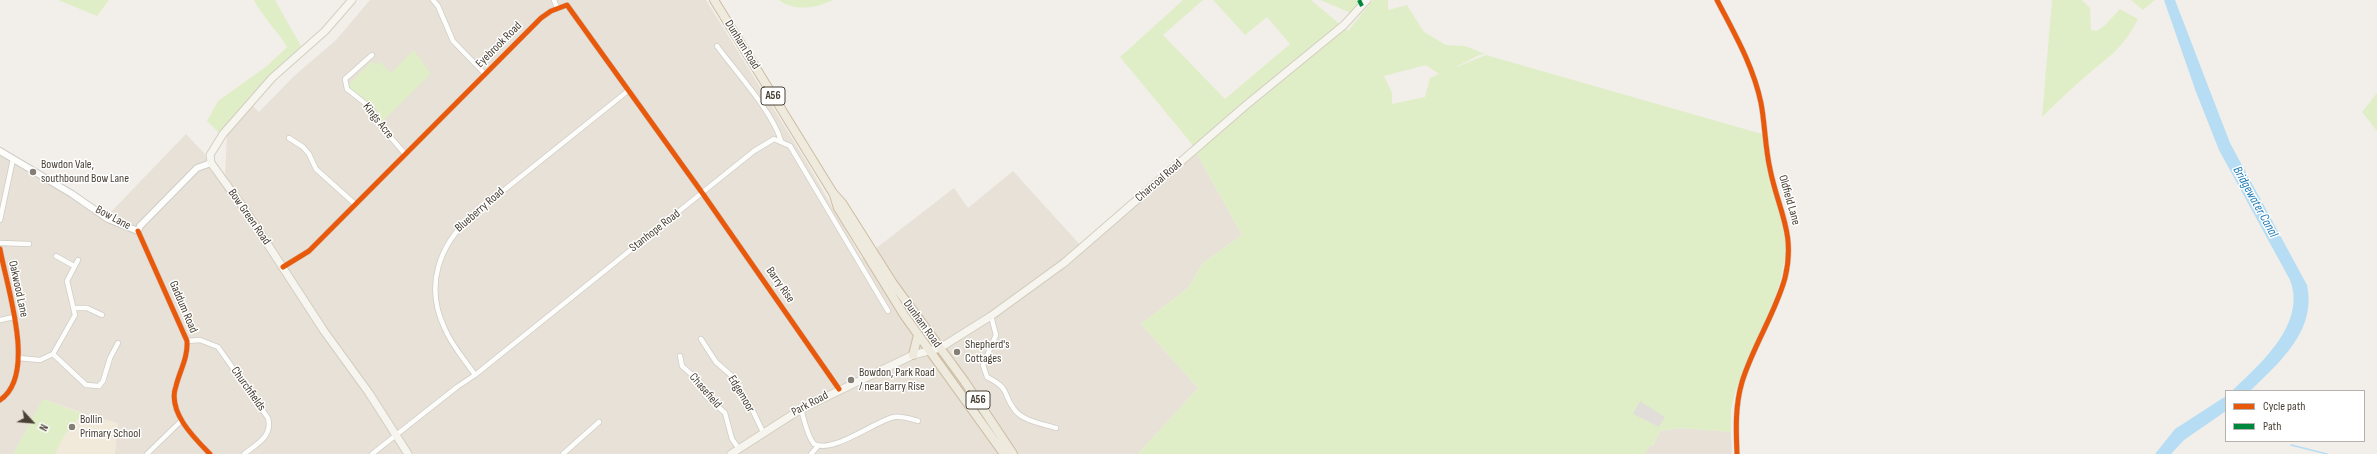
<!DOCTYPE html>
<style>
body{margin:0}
#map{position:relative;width:2377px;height:454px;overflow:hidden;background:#f2efea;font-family:"Sofia Sans Condensed",sans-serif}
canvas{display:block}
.legend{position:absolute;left:2225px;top:390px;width:140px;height:52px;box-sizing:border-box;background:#fff;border:1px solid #b6b3ae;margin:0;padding:5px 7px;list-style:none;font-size:12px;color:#494135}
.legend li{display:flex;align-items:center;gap:8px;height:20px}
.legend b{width:20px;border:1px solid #b6b3ae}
.north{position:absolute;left:12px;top:402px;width:40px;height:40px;-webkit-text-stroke:3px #fff;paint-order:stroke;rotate:116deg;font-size:11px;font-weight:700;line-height:16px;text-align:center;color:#494135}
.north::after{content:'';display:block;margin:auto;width:14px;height:18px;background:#494135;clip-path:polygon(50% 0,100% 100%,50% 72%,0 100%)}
</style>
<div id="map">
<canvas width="2377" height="454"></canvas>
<ul class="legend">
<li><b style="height:5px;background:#e8590c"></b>Cycle path</li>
<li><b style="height:5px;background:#00873e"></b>Path</li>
</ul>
<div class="north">N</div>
</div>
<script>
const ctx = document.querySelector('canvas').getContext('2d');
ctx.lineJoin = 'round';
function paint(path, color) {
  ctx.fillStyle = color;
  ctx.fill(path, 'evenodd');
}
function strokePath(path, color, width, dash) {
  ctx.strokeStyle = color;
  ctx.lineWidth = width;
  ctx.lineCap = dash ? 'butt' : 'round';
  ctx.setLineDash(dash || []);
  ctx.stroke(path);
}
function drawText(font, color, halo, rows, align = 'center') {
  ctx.font = font + ' "Sofia Sans Condensed",sans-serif';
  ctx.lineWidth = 3;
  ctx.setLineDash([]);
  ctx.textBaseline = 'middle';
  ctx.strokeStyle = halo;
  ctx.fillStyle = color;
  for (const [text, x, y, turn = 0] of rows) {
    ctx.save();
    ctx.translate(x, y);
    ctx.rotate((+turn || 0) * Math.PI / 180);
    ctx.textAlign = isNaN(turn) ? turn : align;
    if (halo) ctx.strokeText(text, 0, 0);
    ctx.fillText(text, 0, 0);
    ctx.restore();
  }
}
const residential = new Path2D(`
 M370 0H706L806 161 862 259 954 188 968 208 1013 171 1082 247 1196 152 1242 235 1203 263 1188 288 1141 324 1198 388 1138 454H0V151L106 217 186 134 204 153 210 170 220 182 225 177 227 133 252 105 259 112 294 76 336 40Z
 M1680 428 1731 432 1732 454H1645L1649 446H1653L1660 431Z`);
const education = new Path2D(`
 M43 399 91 416 118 423 115 454H13Z`);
const green = new Path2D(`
 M58 0H109L97 16Z
 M254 0H275L301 46 220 134 207 121 218 101 267 66 287 47C277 30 263 18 254 0Z
 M779 0H833C818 8 794 12 779 0Z
 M1183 0H1203L1163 35 1225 99 1290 44 1267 17 1245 35 1213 0H1311L1348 31 1373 0H1388V10L1407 5 1424 32 1446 45 1465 46 1485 54 1479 55 1454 68 1486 55 1762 134 1767 169 1784 226 1787 244 1781 279 1767 322 1736 389 1731 409V432L1680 428 1660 431 1653 446H1649L1645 454H1138L1198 388 1141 324 1188 288 1203 263 1242 235 1191 143 1120 57ZM1426 65 1439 74 1430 78 1425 97 1392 104V93L1384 76Z
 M1320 0H1362L1351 13Z
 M2052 0H2082L2090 8 2091 30 2097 31 2105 25 2120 9 2138 19C2123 49 2109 56 2085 77 2070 90 2056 103 2042 117Z
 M2131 0H2155L2143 10Z
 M414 50 431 74 381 123 374 109 350 89 348 85 371 62 376 64 379 61 391 73Z
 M2377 93V131L2362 112Z
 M43 399 82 414 64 436 55 454H13Z`);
const parking = new Path2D(`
 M1640 401 1665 417 1659 427 1633 414Z`);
const water = new Path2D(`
 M2164 0H2175L2230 143 2307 285C2317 330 2280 362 2250 391H2232C2260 364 2307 324 2290 280L2219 150 2196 92Z
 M2226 396V411L2184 440 2171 454H2155L2175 429Z`);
const stream = new Path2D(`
 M2291 445 2327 454`);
const minor = new Path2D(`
 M433 0 438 6 453 41 485 74
 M554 0 557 8
 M1717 0C1734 33 1753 65 1761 103 1765 124 1765 147 1770 169 1778 210 1796 233 1785 278 1775 314 1753 346 1742 382 1735 406 1736 429 1737 454
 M717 46C735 71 773 112 781 141
 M372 55 345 79 347 89 371 108 381 126 405 154
 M289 138 303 147 309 154 316 169 355 204
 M0 220 13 159
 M138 231 187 341C188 358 180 370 176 386 167 411 193 437 210 454
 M0 243 29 244
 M0 249C6 285 38 375 0 400
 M56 256 74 266
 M283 267 309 251 541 18 551 11 567 5 703 194 839 389
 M74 308H87L102 315
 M991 316 996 335 983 365 987 377C1012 390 1001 392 1014 409 1022 421 1043 424 1056 428
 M0 320 14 317
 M701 339 716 362 732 376 733 383 751 407 763 432
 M187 341 200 340 218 347 268 418C273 436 257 444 244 454
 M53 354 86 385 99 386 103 381 110 358 118 343
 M680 356 682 366 700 382 705 395 725 413 732 439 739 449
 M18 358 40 360 53 354 75 315 67 281 78 260
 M475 375C465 360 452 346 445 329 424 286 439 244 473 215L629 90
 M801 409C804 419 807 436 814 444 833 454 875 421 894 417 902 416 911 419 918 421
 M147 454 182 420
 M372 454 457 387 475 375 754 151 774 139 790 146 888 311
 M563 454 599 422
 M811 454 818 446`);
const tertiary = new Path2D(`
 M0 151 72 194 108 219 138 231 140 226 197 168 211 163`);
const secondary = new Path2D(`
 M352 0 325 31 272 78 223 134 210 155 211 163 248 214 324 331 369 393 408 454
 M731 454 801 409 913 355 940 348 991 316 1064 263 1245 106 1344 25 1367 0`);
const trunk = new Path2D(`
 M714 0 833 193 842 203 892 282 965 382 1013 454
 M834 195 838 208 904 315 1004 454
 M913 355 918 335`);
const quiet = new Path2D(`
 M1359 0 1362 6`);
const cycleway = new Path2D(`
 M1717 0C1734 33 1753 65 1761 103 1765 124 1765 147 1770 169 1778 210 1796 233 1785 278 1775 314 1753 346 1742 382 1735 406 1736 429 1737 454
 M138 231 187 341C188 358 180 370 176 386 167 411 193 437 210 454
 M0 249C6 285 38 375 0 400
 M283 267 309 251 541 18 551 11 567 5 703 194 839 389`);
const markers = [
 [33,172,4,"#847e74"],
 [957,352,4,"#847e74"],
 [851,380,4,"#847e74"],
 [72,427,4,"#847e74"]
];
const shields = [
 [773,96,24],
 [978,400,24]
];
const shieldNames = [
 ["A56",773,96],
 ["A56",978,400]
];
const streetNames = [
 ["Eyebrook Road",499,45,-45],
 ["Dunham Road",742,45,58],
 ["Kings Acre",378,121,52],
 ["Charcoal Road",1159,181,-41],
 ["Oldfield Lane",1789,200,74],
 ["Blueberry Road",480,210,-41],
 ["Bow Green Road",249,217,55],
 ["Bow Lane",113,218,28],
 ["Stanhope Road",655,231,-38],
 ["Barry Rise",780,285,55],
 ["Oakwood Lane",18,289,78],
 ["Gaddum Road",183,307,67],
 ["Dunham Road",922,324,54],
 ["Churchfields",248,389,55],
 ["Chasefield",705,391,49],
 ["Edgemoor",741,394,59],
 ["Park Road",810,404,-28]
];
const poiNames = [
 ["Bowdon Vale,",41,165],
 ["southbound Bow Lane",41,179],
 ["Shepherd's",965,345],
 ["Cottages",965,359],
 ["Bowdon, Park Road",859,373],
 ["/ near Barry Rise",859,387],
 ["Bollin",80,420],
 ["Primary School",80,434]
];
const waterNames = [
 ["Bridgewater Canal",2255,202,61]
];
paint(residential, '#e7e1d7');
paint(education, '#f1eadb');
paint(green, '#e0eec7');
paint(parking, '#e1deda');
paint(water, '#b6ddf4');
strokePath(stream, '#b6ddf4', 1.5);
strokePath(minor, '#d0cdc7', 6);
strokePath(tertiary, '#d0cdc7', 8);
strokePath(secondary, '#d4cec1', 9);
strokePath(trunk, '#cdbca2', 10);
strokePath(minor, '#fdfdfc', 4.5);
strokePath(tertiary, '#fdfdfc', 6);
strokePath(secondary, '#f7f5ef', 7);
strokePath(trunk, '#efeade', 8);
strokePath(quiet, '#00873e', 4, [8, 4]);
strokePath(cycleway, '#e8590c', 5);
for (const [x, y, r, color] of markers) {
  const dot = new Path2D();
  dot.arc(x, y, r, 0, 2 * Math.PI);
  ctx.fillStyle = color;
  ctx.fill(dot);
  strokePath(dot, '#fff', 1.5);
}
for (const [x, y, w] of shields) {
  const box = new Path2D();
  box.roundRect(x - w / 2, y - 9, w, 18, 3);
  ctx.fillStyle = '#fff';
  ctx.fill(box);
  strokePath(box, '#494135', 1);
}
drawText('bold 11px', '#494135', null, shieldNames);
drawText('12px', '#494135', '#fff', streetNames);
drawText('12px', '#494135', '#fff', poiNames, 'left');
drawText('italic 13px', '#207cb9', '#fff', waterNames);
</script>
